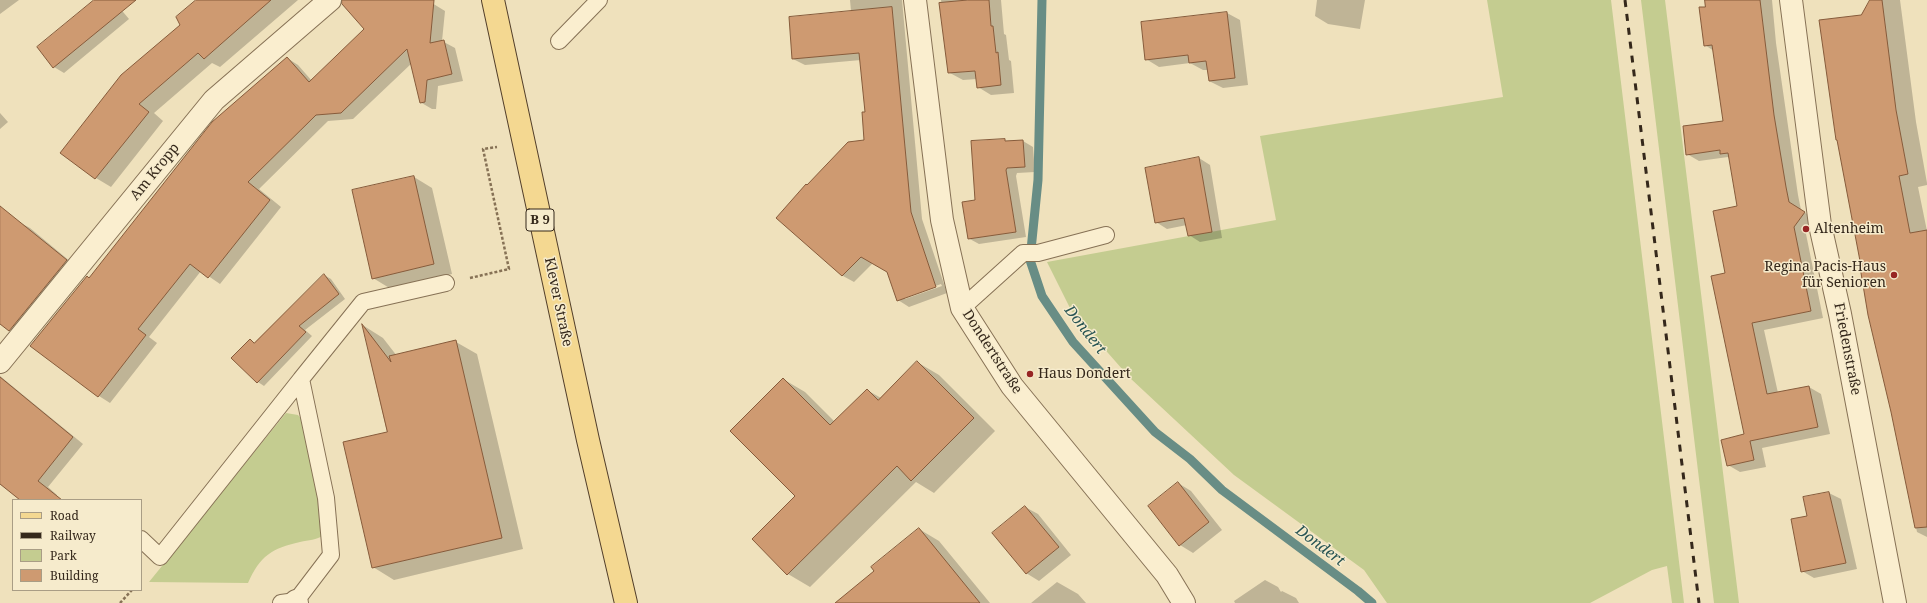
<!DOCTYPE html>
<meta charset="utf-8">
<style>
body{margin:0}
#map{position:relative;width:1927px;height:603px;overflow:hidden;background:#efe1bc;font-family:"Noto Serif",serif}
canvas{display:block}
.legend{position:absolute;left:12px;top:499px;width:130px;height:92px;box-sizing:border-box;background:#f6ebcc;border:1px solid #a99d85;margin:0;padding:5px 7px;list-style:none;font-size:12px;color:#35281b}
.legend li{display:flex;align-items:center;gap:8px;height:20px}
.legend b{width:20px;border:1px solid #a99d85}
</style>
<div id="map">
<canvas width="1927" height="603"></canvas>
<ul class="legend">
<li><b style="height:5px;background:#f4d891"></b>Road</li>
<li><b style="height:5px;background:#35281b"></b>Railway</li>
<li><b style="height:11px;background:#c4cc90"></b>Park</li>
<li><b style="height:11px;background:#ce9a71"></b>Building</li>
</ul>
</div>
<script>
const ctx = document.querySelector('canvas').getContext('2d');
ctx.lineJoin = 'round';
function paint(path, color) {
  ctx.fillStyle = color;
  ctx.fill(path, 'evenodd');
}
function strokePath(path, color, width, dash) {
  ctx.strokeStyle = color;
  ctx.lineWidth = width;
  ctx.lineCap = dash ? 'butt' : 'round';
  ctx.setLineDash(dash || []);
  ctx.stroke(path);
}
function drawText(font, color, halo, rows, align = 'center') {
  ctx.font = font + ' "Noto Serif",serif';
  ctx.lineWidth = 3;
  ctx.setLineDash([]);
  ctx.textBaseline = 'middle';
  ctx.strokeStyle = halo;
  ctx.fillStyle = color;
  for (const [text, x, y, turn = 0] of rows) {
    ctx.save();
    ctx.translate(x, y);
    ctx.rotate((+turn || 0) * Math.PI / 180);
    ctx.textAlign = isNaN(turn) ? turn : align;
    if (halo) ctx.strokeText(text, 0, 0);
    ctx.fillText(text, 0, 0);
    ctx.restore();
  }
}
const green = new Path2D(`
 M1487 0H1611L1684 603H1672L1667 566 1652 570 1590 603H1387L1364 570 1234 475 1130 378 1072 312 1047 262 1276 220 1260 136 1503 97Z
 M1641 0H1665L1739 603H1714Z
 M286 413 298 415 303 421 326 518 324 535C316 540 309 540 300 542 272 548 260 556 248 583L149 582Z`);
const shadow = new Path2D(`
 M0 0H19L0 14Z
 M96 0H113L129 19 64 73 54 67Z
 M197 0H298L220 67 212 63 154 113 163 121 111 187 96 178 181 25Z
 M360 0H427L445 11 442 41 455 48 463 81 438 86 436 109H432L420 102 412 63 353 119 328 121 259 189 281 207 220 284 201 271 149 337 157 343 110 403 99 396 90 279 287 58 298 65 312 81 365 29Z
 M850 0H902L922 219 947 293 909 307 898 300 888 271 873 263 854 282 843 276 778 218 808 186 865 141 866 113 861 60 805 65 793 59 851 11ZM941 284 942 286 905 299V297Z
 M941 0H1001L1004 34 1006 35 1009 60 1011 61 1014 93 991 95 978 87 977 79 963 80 950 73Z
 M1317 0H1365L1360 29 1328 24 1315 16Z
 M1706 0H1772L1776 43 1798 195 1801 210 1816 220 1806 234 1823 318 1764 330 1778 393 1809 387 1821 394 1830 434 1762 448 1766 467 1740 472 1728 465 1745 434 1726 274 1738 207 1730 158 1728 157 1699 161 1687 154 1724 121 1714 51 1705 45Z
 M1871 0H1900L1916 122 1927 183V185L1918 187 1927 231V539V537L1917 532 1862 261V16Z
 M1227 13 1240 20 1248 85 1223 88 1209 81 1208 70H1203L1190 63 1159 67 1146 59Z
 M0 113 8 122 0 129Z
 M1023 141 1033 147 1035 172 1017 173 1016 176 1026 237 979 244 968 238 976 201Z
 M1199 158 1210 165 1222 238 1200 242 1189 235 1187 225 1167 229 1156 222Z
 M414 177 432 188 452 274 391 289 373 278Z
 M19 222 30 228 77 267 21 336 0 322V245Z
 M324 275 331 279 345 299 305 330 312 336 264 386 258 382 250 340 255 343Z
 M364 326 383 338 397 356 456 342 477 354 523 549 394 580 373 567 389 433Z
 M917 362 939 375 995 431 934 493 916 482 810 587 788 574 753 539 796 496 783 379 805 392 835 422 867 390 881 398Z
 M0 376 83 444 48 487 57 495 53 500H21L0 484Z
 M1178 483 1191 491 1222 530 1193 553 1180 545 1149 506Z
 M1829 493 1841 499 1857 569 1814 578 1802 571 1808 517 1804 498Z
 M1025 507 1038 514 1071 555 1039 581 1026 573Z
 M919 529 939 541 990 603H844Z
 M1265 580 1278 587 1281 592 1282 591 1296 598 1299 603H1235L1234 601Z
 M1057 582 1078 594 1086 603H1031Z`);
const stream = new Path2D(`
 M1042 0 1038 180 1030 260 1042 296 1073 342 1155 432 1190 459 1222 490 1358 591 1372 603`);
const building = new Path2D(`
 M94 0H136L53 68 37 47Z
 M196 0H271L204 59 198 53 139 104 149 112 95 179 60 153 121 75 180 25 176 17Z
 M342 0H434L430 43 444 40 452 74 427 80 425 102 420 103 407 49 341 113 316 115 248 182 270 200 208 278 190 264 138 329 146 335 98 397 30 346 87 276 89 278 212 122 287 57 309 82 364 29 342 4Z
 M968 0H989L991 26H993L996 53 998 52 1001 85 977 88 975 71 948 73 939 3Z
 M1705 0H1760L1774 115 1786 187 1789 202 1805 212 1794 227 1811 311 1752 323 1767 394 1809 386 1818 427 1750 441 1754 460 1727 466 1721 440 1744 434 1711 276 1725 273 1713 211 1737 206 1728 153 1720 154V150L1686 155 1683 126 1723 121 1712 45 1704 46 1699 7H1705Z
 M1870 0H1882L1896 110 1908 174 1899 176 1910 233 1927 230V527L1915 528 1891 412 1868 315 1859 261H1860L1837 140H1836L1819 20 1861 15Z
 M892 7 911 212 936 287 897 301 887 272 861 257 842 276 776 218 806 184 807 185 848 142 864 140 862 112H865L859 53 792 59 789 17Z
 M1227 12 1235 78 1209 81 1206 61 1189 63 1188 55 1145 60 1141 22Z
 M1005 139V141L1023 140 1025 167 1007 168 1006 170 1016 232 968 239 962 202 975 200 971 141Z
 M1199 157 1212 232 1188 236 1184 218 1155 223 1145 168Z
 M414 176 434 264 372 279 352 190Z
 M0 206 67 260 9 331 0 324Z
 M324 274 339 294 299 326 306 332 257 383 231 358 250 339 254 343Z
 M362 324 391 362 389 356 456 340 502 538 372 568 343 442 387 432Z
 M917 361 974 418 911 481 897 466 787 575 752 539 795 496 730 431 783 378 830 425 867 389 878 400Z
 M0 377 73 437 38 481 62 500H20L0 484Z
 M1178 482 1209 522 1179 546 1148 506Z
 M1829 492 1846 563 1801 572 1791 519 1807 516 1803 497Z
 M1025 506 1059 547 1026 574 992 533Z
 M919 528 980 603H835L874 571 871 567Z`);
const path = new Path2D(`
 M470 278 509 269 483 149 497 147
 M120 603 132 590`);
const service = new Path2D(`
 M559 41 599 0
 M962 308 1023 253H1038L1106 235
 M141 539 160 557 301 379
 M281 603 296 601 331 555 326 498 301 379 363 302 446 283`);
const minor = new Path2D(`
 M915 0 942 220 962 308 1012 386 1167 575 1184 603
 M1791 0 1820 225 1840 314 1895 603
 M0 362 214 100 330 0
 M296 601 297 603`);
const primary = new Path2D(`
 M493 0 588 440 626 603`);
const rail = new Path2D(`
 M1625 0 1699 603`);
const markers = [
 [1806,229,4,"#972624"],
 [1894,275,4,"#972624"],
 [1030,374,4,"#972624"]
];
const shields = [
 [540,220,28]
];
const shieldNames = [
 ["B 9",540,220]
];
const streetNames = [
 ["Am Kropp",155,172,-51],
 ["Klever Straße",558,302,78],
 ["Friedenstraße",1847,349,79],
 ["Dondertstraße",992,352,57]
];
const poiNames = [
 ["Altenheim",1814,229],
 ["Regina Pacis-Haus",1886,267,"right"],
 ["für Senioren",1886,283,"right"],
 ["Haus Dondert",1038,374]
];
const waterNames = [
 ["Dondert",1085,330,52],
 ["Dondert",1320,546,37]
];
paint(green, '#c4cc90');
paint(shadow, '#0003');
strokePath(stream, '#688d85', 9);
paint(building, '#ce9a71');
strokePath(building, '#865b3b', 1);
strokePath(service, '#867155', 18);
strokePath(minor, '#867155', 24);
strokePath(primary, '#533f2a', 24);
strokePath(path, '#867155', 2.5, [3, 2]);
strokePath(service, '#faeecf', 16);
strokePath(minor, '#faeecf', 22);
strokePath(primary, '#f4d891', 22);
strokePath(rail, '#35281b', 3, [7, 7]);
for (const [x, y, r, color] of markers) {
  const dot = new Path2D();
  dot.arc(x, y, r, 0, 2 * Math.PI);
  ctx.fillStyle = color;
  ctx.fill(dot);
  strokePath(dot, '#f6ebcc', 1.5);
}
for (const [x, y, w] of shields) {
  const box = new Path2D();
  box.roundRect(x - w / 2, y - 11, w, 22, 3);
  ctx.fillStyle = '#f6ebcc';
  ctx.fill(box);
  strokePath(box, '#35281b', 1);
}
drawText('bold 13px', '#35281b', null, shieldNames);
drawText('14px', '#35281b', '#f6ebcc', streetNames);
drawText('14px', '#35281b', '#f6ebcc', poiNames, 'left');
drawText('italic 15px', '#295554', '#f6ebcc', waterNames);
</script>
